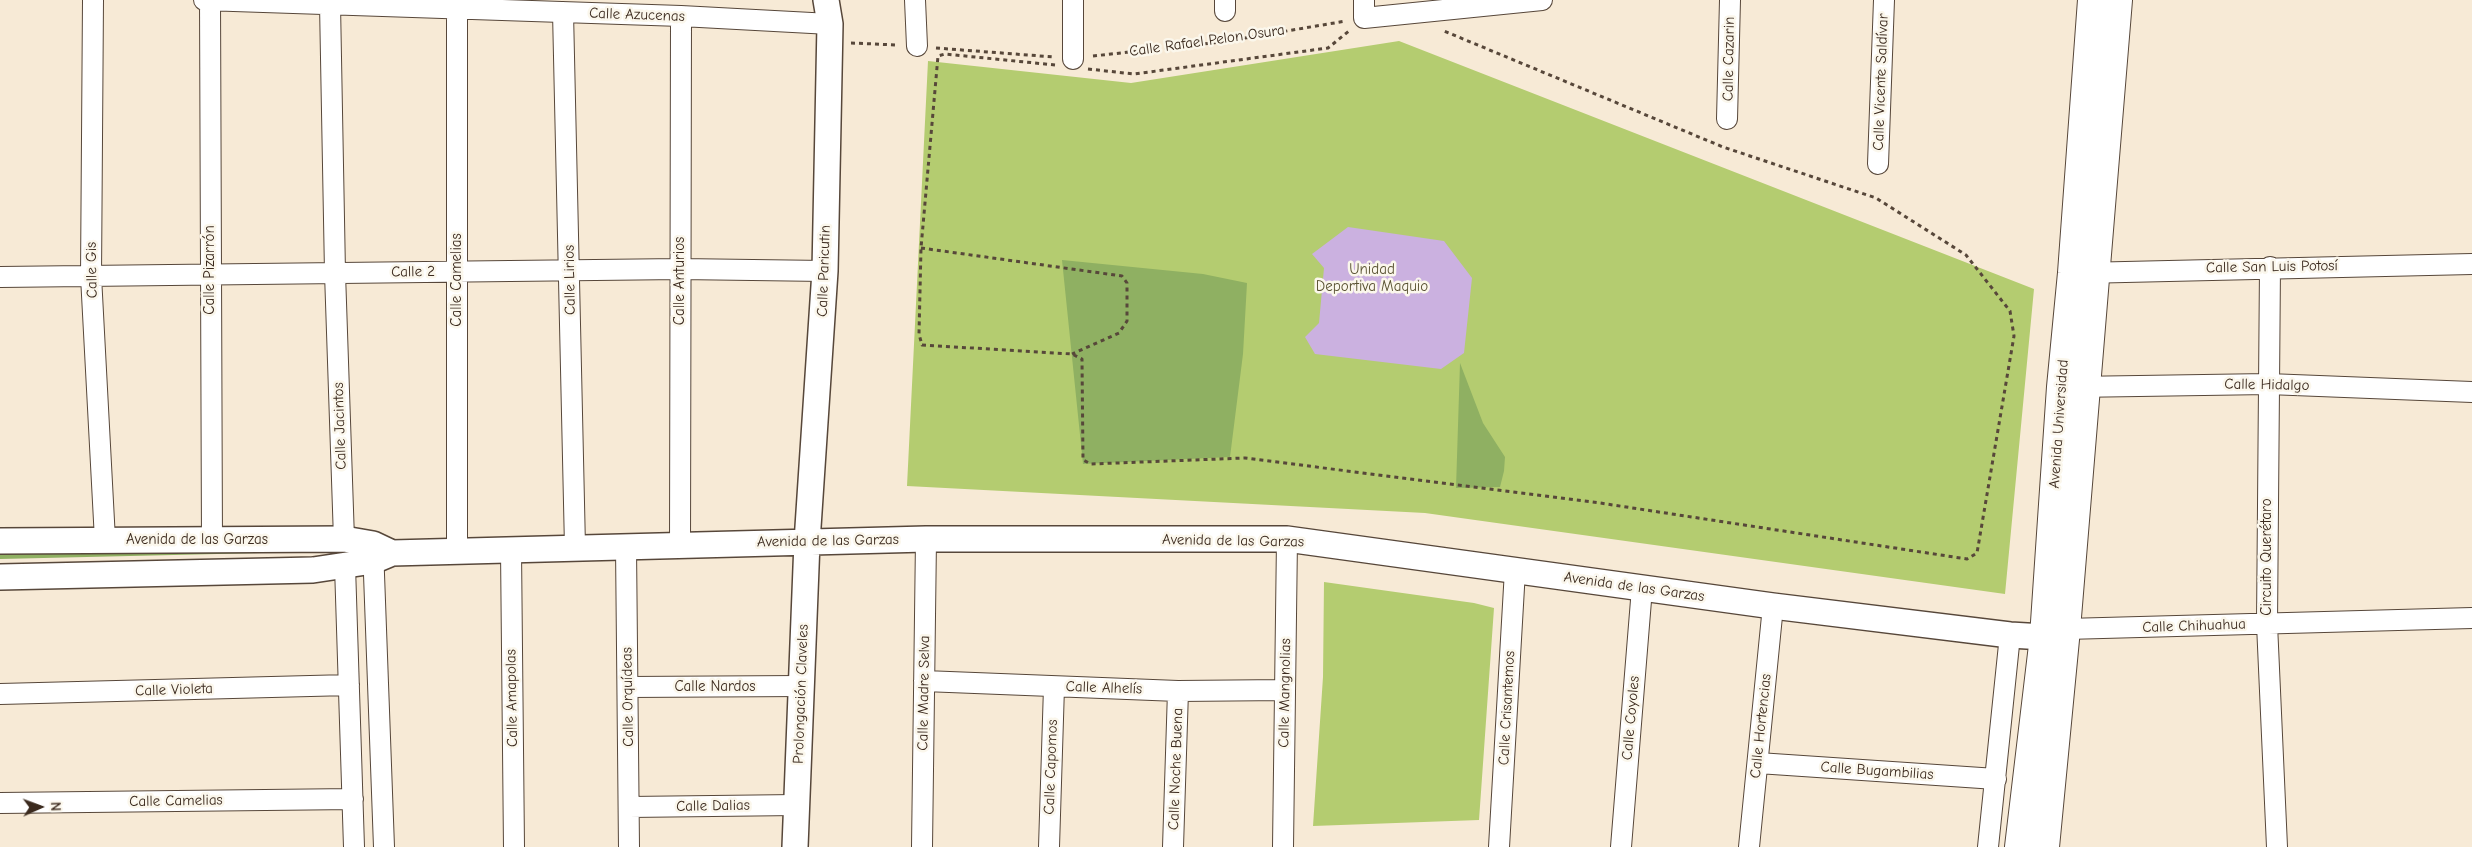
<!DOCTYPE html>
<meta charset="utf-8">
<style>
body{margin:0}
#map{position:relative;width:2472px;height:847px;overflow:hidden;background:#f7ead6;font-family:"Comic Neue",sans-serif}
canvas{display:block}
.north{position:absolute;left:15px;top:782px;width:50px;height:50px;-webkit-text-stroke:4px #fbf7ec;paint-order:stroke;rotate:88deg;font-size:14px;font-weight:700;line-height:20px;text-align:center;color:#3b2a1e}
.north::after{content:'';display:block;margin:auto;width:18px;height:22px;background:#3b2a1e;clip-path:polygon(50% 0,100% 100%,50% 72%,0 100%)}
</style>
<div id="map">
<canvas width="2472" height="847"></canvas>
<div class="north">N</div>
</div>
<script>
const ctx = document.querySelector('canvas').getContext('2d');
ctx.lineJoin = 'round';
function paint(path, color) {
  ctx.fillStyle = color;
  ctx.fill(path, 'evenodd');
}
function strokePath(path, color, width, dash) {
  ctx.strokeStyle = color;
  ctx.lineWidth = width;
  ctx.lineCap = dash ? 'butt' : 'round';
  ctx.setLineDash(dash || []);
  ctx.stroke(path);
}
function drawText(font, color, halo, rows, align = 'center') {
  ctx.font = font + ' "Comic Neue",sans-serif';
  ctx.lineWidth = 5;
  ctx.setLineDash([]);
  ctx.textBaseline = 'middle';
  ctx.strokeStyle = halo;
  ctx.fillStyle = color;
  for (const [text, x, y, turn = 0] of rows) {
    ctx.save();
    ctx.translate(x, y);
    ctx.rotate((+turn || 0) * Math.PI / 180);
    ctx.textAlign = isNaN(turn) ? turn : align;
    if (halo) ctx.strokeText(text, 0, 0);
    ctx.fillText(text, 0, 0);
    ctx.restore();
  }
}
const green = new Path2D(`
 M1399 41 2034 289 2005 594 1425 513 907 486 928 61 1131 83Z
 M1324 582 1474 603 1494 608 1479 820 1313 826 1323 677Z`);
const forest = new Path2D(`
 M1062 260 1203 274 1247 283 1243 354 1230 457 1083 464Z
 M1460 363 1483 423 1505 457 1504 471 1500 487 1456 488Z
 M259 544 260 553 0 559V548Z`);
const building = new Path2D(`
 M1348 227 1444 241 1472 278 1464 353 1441 369 1315 354 1305 337 1319 323 1324 268 1312 254Z`);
const path = new Path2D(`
 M851 43 897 45
 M936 48 1054 57
 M1093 56 1221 42 1346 21
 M1055 65 945 54 938 56 921 248 919 334 922 345 1072 354 1082 359 1083 460 1091 464 1245 458 1600 503 1967 559 1977 553 2014 336 2010 311 1966 255 1876 198 1723 147 1444 31
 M1088 69 1134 74 1328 48 1349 31
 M921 248 1122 276 1127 283V321L1119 333 1072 354`);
const minor = new Path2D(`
 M93 0 91 276 105 540
 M204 0 681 16 830 24
 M210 0 212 541
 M915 0 917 46
 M1073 0V59
 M1225 0V11
 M1364 0V18L1542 0
 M330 4 335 273 344 539
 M563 12 575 547
 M1727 119 1730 0
 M1878 164 1884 0
 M2270 267 2267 624 2277 847
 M2082 273 2472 264
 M0 277 680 269 825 271
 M2074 387 2268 384 2472 392
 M680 545 681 16
 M373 547 384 847
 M626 547 629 847
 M511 550 514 847
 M457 551V9
 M345 566 354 847
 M2066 629 2472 618
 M924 681 1178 691 1285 690
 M628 687 802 686
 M0 694 349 685
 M1758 763 1996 779
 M0 803 353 799
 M629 807 797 805
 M922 847 926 539
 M1049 847 1054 687
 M1173 847 1178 691
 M1283 847 1287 539
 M1499 847 1515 570
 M1621 847 1642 588
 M1749 847 1773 606
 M1988 847 2010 635`);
const tertiary = new Path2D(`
 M0 541 344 539 373 544 392 553
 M0 577 313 570 373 561 392 553 926 539H1287L1773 606 2010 635 2044 637 2062 631
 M795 847 807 542 825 271 830 24 826 0`);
const secondary = new Path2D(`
 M2019 847 2044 637 2061 387 2072 273 2092 0
 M2045 847 2066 629 2118 0`);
const streetNames = [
 ["Calle Azucenas",637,15,2],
 ["Calle Rafael Pelon Osura",1207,41,-8],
 ["Calle Cazarin",1729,59,-89],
 ["Calle Vicente Saldívar",1881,82,-88],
 ["Calle San Luis Potosí",2272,267,-1],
 ["Calle Gis",92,270,-91],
 ["Calle Pizarrón",210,270,-90],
 ["Calle Paricutin",824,271,-88],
 ["Calle 2",413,272,-1],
 ["Calle Camelias",457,280,-90],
 ["Calle Lirios",570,280,-91],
 ["Calle Anturios",680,281,-90],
 ["Calle Hidalgo",2267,385,1],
 ["Avenida Universidad",2059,424,-86],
 ["Calle Jacintos",340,426,-92],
 ["Avenida de las Garzas",197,540],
 ["Avenida de las Garzas",828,541,-1],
 ["Avenida de las Garzas",1233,541,1],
 ["Circuito Querétaro",2267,557,-90],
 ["Avenida de las Garzas",1634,587,8],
 ["Calle Chihuahua",2194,626,-2],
 ["Calle Nardos",715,687],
 ["Calle Alhelís",1104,688,2],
 ["Calle Violeta",174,690,-2],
 ["Calle Madre Selva",924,693,-89],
 ["Calle Mangnolias",1285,693,-89],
 ["Prolongación Claveles",801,694,-88],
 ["Calle Orquídeas",628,697,-91],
 ["Calle Amapolas",512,698,-91],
 ["Calle Crisantemos",1507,708,-87],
 ["Calle Coyoles",1631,718,-85],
 ["Calle Hortencias",1761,726,-84],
 ["Calle Capomos",1051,767,-88],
 ["Calle Noche Buena",1176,769,-88],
 ["Calle Bugambilias",1877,771,4],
 ["Calle Camelias",176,801,-1],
 ["Calle Dalias",713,806,-1]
];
const parkNames = [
 ["Unidad",1372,270],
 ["Deportiva Maquio",1372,287]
];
paint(green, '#b4cc70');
paint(forest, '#8fb062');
paint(building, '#cbb1e0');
strokePath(minor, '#57473a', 22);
strokePath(tertiary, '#57473a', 28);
strokePath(secondary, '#57473a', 30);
strokePath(path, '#57473a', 3, [4, 4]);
strokePath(minor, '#fff', 20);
strokePath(tertiary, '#fff', 25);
strokePath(secondary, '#fff', 28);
drawText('15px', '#3b2a1e', '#fbf7ec', streetNames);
drawText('15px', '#595232', '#fbf7ec', parkNames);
</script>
